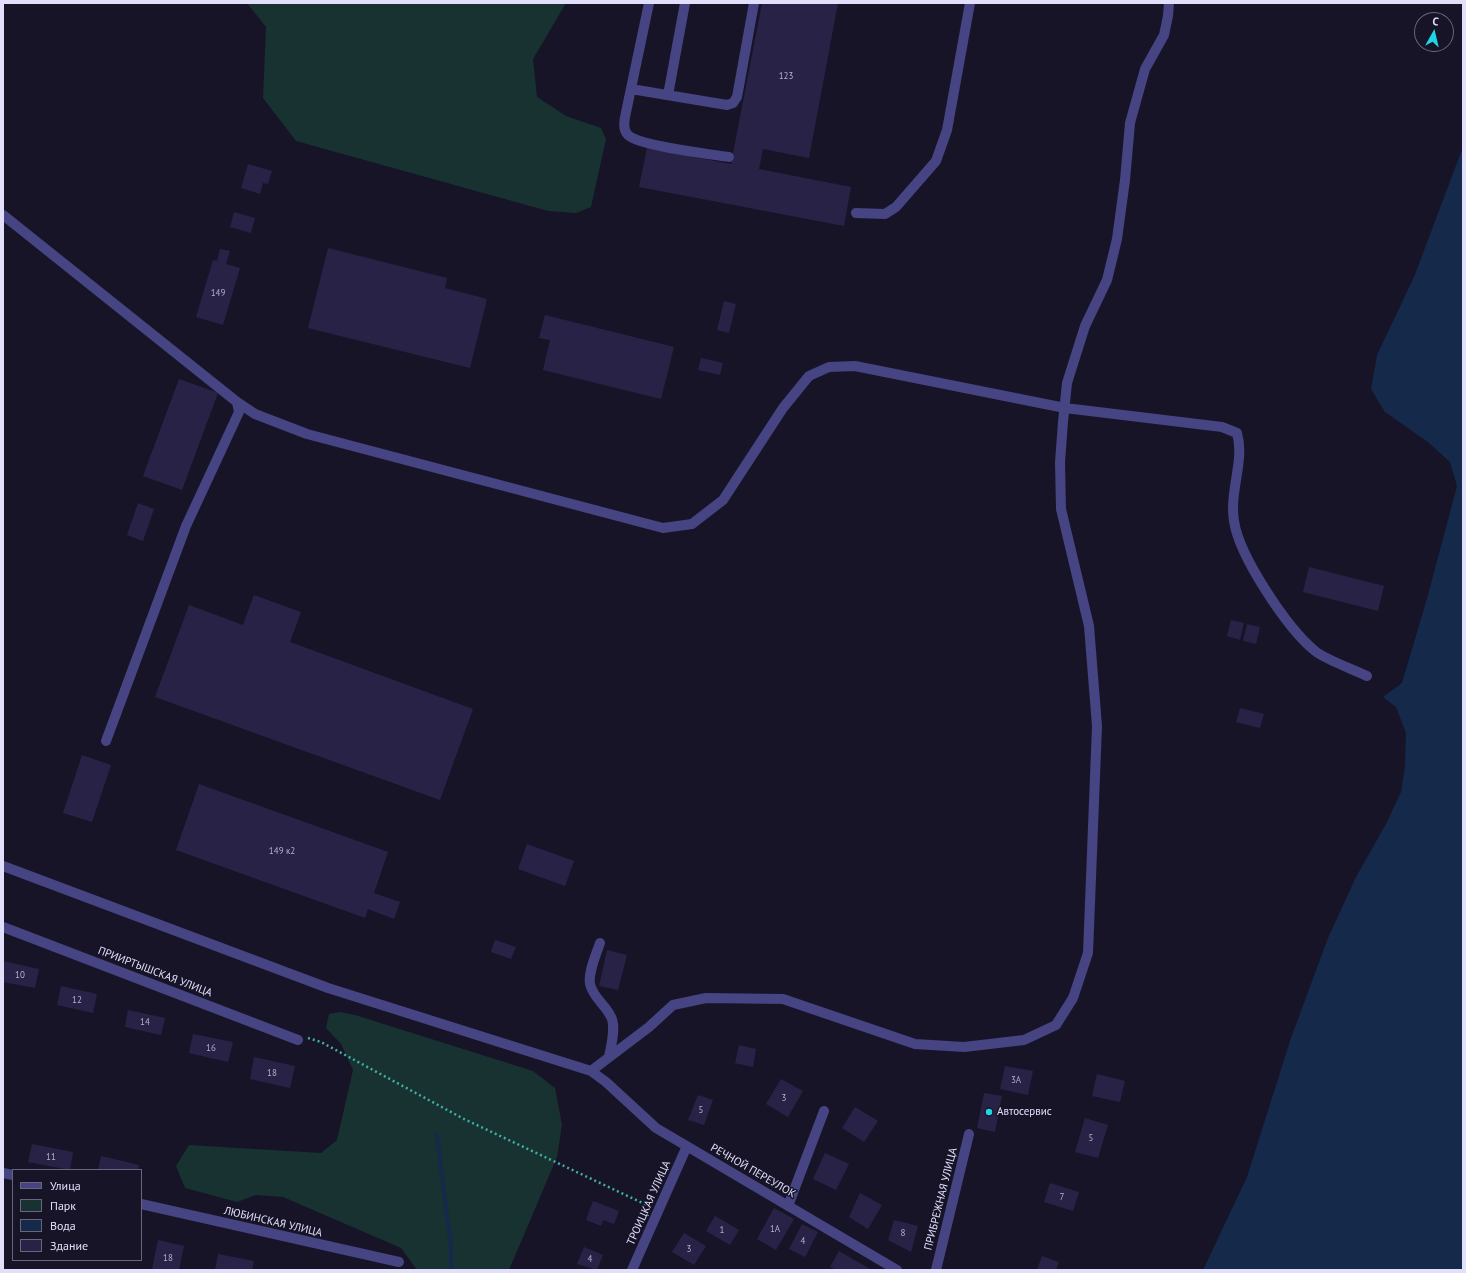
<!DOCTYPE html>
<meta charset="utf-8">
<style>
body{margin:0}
#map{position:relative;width:1466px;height:1273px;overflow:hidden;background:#171428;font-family:"PT Sans",sans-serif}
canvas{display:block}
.frame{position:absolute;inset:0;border:4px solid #e2dffb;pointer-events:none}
.legend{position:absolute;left:12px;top:1169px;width:130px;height:92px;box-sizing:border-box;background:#171428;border:1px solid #68657c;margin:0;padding:5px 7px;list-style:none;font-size:12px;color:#e2dffb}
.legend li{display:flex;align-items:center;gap:8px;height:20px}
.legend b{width:20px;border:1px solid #68657c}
.north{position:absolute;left:1414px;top:12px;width:40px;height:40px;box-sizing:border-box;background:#171428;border:1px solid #68657c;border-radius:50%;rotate:8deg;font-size:11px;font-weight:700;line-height:16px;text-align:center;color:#e2dffb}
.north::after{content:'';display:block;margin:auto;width:14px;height:18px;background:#20d4e6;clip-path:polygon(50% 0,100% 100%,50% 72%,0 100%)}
</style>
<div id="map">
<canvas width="1466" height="1273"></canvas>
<div class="frame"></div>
<ul class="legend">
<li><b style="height:5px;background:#464482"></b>Улица</li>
<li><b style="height:11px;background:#173230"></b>Парк</li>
<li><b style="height:11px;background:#152a4b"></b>Вода</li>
<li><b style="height:11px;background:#292247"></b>Здание</li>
</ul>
<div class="north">С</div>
</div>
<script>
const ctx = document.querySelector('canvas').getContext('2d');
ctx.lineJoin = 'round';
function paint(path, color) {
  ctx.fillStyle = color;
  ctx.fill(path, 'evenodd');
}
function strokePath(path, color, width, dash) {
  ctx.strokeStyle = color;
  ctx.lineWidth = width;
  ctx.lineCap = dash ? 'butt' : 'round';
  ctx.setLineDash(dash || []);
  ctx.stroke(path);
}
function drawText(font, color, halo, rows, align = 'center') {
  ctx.font = font + ' "PT Sans",sans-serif';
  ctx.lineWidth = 3;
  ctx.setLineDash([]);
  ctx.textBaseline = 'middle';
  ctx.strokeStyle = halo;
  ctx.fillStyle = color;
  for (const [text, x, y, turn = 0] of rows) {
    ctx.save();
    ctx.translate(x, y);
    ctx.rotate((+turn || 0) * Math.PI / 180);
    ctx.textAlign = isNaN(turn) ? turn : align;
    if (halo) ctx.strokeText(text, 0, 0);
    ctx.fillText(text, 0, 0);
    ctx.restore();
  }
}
const green = new Path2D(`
 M247 3H566L533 59 537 97 566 116 601 128 606 139 591 207 576 213 548 211 296 141 263 98 266 27Z
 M340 1012 355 1015 533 1071 555 1088 562 1125 557 1157 509 1270H417L401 1248 283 1197 256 1195 237 1202 185 1188 176 1166 189 1145 321 1153 337 1140 353 1070 341 1044 326 1028 329 1014Z`);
const water = new Path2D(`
 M1463 147V1270H1203L1247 1177 1291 1038 1328 938 1356 877 1386 824 1401 792 1405 767 1406 733 1396 707 1383 697 1402 683 1428 595 1457 486 1450 462 1428 442 1385 412 1371 389 1377 355 1414 277Z`);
const stream = new Path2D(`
 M437 1135 451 1247V1270`);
const building = new Path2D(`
 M762 3H838L809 158 763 149 759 169 851 187 844 226 639 187 647 148 731 164Z
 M248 164 272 171 268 184 263 183 260 194 241 188Z
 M234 212 255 218 251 233 230 227Z
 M328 248 447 278 445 288 487 299 470 368 308 328Z
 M220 249 230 251 226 264 240 268 223 325 196 317 213 260 217 261Z
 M724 301 736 304 729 333 717 330Z
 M545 315 674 347 661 399 543 370 550 340 539 338Z
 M701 358 723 363 720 375 698 370Z
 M179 379 218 393 182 490 143 476Z
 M138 503 154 509 143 541 127 535Z
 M1309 567 1384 586 1378 611 1303 592Z
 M254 595 301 612 290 642 473 709 440 800 155 697 189 605 243 625Z
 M1231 620 1244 623 1240 640 1227 636Z
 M1247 624 1260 627 1256 644 1243 641Z
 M1240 708 1264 714 1260 728 1236 722Z
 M82 755 111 765 92 822 63 813Z
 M199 784 388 852 374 893 400 902 394 919 368 909 365 918 176 850Z
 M527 844 574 861 565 886 518 869Z
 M495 940 516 947 511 959 491 952Z
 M607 950 627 955 618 990 599 986Z
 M3 961 39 969 35 988 3 982Z
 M61 986 97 994 93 1013 57 1005Z
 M128 1010 165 1018 161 1035 125 1027Z
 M193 1034 233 1042 228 1062 189 1053Z
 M739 1045 756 1049 753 1067 735 1063Z
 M254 1057 295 1066 290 1088 250 1079Z
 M1005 1066 1033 1071 1028 1095 1000 1089Z
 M1097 1074 1125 1081 1120 1102 1092 1096Z
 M781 1079 803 1091 788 1117 766 1104Z
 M984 1093 1002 1096 995 1132 977 1128Z
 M698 1095 713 1100 704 1125 688 1120Z
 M855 1107 878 1121 864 1142 842 1128Z
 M1085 1118 1108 1125 1098 1158 1075 1152Z
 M32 1144 73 1152 70 1170 28 1162Z
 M825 1153 849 1164 836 1190 813 1179Z
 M101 1156 139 1165 138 1170H98Z
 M1050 1183 1079 1192 1073 1211 1044 1202Z
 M860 1193 882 1205 868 1229 849 1217Z
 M593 1201 619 1211 614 1224 603 1220 601 1226 586 1220Z
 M774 1208 794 1219 776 1250 757 1239Z
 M715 1216 739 1230 730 1245 706 1231Z
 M894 1220 918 1226 911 1252 888 1240Z
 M802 1224 818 1232 805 1257 789 1249Z
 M684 1233 706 1246 694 1265 672 1252Z
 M158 1240 184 1246 179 1270 152 1269Z
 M584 1247 603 1255 597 1270 577 1264Z
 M839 1251 870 1269 869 1270H836L830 1267Z
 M218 1254 254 1261 252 1270H215Z
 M1042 1256 1059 1262 1056 1270H1037Z`);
const path = new Path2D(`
 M308 1038 321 1042 464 1119 649 1206`);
const minor = new Path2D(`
 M649 3 625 117C624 123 623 130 628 135 639 146 710 154 729 157
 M631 89 727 105 733 103 737 97 754 3
 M668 95 685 3
 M856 213 885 214 896 207 936 161 947 130 970 3
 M3 215 237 402 239 412 186 526 106 741
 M237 402 255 414 307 434 663 528 692 524 723 500 783 408 809 376 829 367 855 366 1065 408 1222 427 1237 433C1245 461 1229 491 1234 521 1239 556 1287 628 1315 651 1326 660 1353 669 1367 676
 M3 866 328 988 591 1071 606 1082 656 1128 897 1270
 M3 927 298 1040
 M600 943C596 955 588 972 590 984 593 997 604 1004 610 1015 617 1025 611 1046 609 1057
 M591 1071 649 1027 673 1005 706 998 783 999 915 1044 964 1047 1024 1040 1056 1025 1073 998 1088 953 1097 726 1089 626 1061 509 1060 462 1063 422 1067 383 1085 326 1107 280 1117 239 1125 180 1130 123 1145 69 1164 35 1168 16 1169 3
 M3 1173 13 1175
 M141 1204 399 1262
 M788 1206 824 1111
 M632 1270 687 1146
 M936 1270 969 1134`);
const markers = [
 [989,1112,4,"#20d4e6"]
];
const numberNames = [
 ["123",786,76],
 ["149",218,293],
 ["149 к2",282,851],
 ["10",20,975],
 ["12",77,1000],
 ["14",145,1022],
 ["16",211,1048],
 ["18",272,1073],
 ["3А",1016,1080],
 ["3",784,1098],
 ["5",701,1110],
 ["5",1091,1138],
 ["11",51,1157],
 ["7",1062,1197],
 ["1А",775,1229],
 ["1",722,1230],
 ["8",903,1233],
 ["4",803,1241],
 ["3",689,1249],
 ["18",168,1258],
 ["4",590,1259]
];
const streetNames = [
 ["ПРИИРТЫШСКАЯ УЛИЦА",155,972,21],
 ["РЕЧНОЙ ПЕРЕУЛОК",753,1171,30],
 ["ПРИБРЕЖНАЯ УЛИЦА",941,1199,-76],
 ["ТРОИЦКАЯ УЛИЦА",649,1203,-66],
 ["ЛЮБИНСКАЯ УЛИЦА",273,1222,13]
];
const poiNames = [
 ["Автосервис",997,1112]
];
paint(green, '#173230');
paint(water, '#152a4b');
strokePath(stream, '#152a4b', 4);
paint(building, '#292247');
strokePath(path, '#3fafa7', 2.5, [2, 3]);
strokePath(minor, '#464482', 10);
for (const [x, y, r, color] of markers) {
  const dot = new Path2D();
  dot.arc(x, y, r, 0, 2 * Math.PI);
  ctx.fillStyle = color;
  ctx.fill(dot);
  strokePath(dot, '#171428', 1.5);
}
drawText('9px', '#b4b0ce', null, numberNames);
drawText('11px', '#e2dffb', '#171428', streetNames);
drawText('11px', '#e2dffb', '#171428', poiNames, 'left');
</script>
